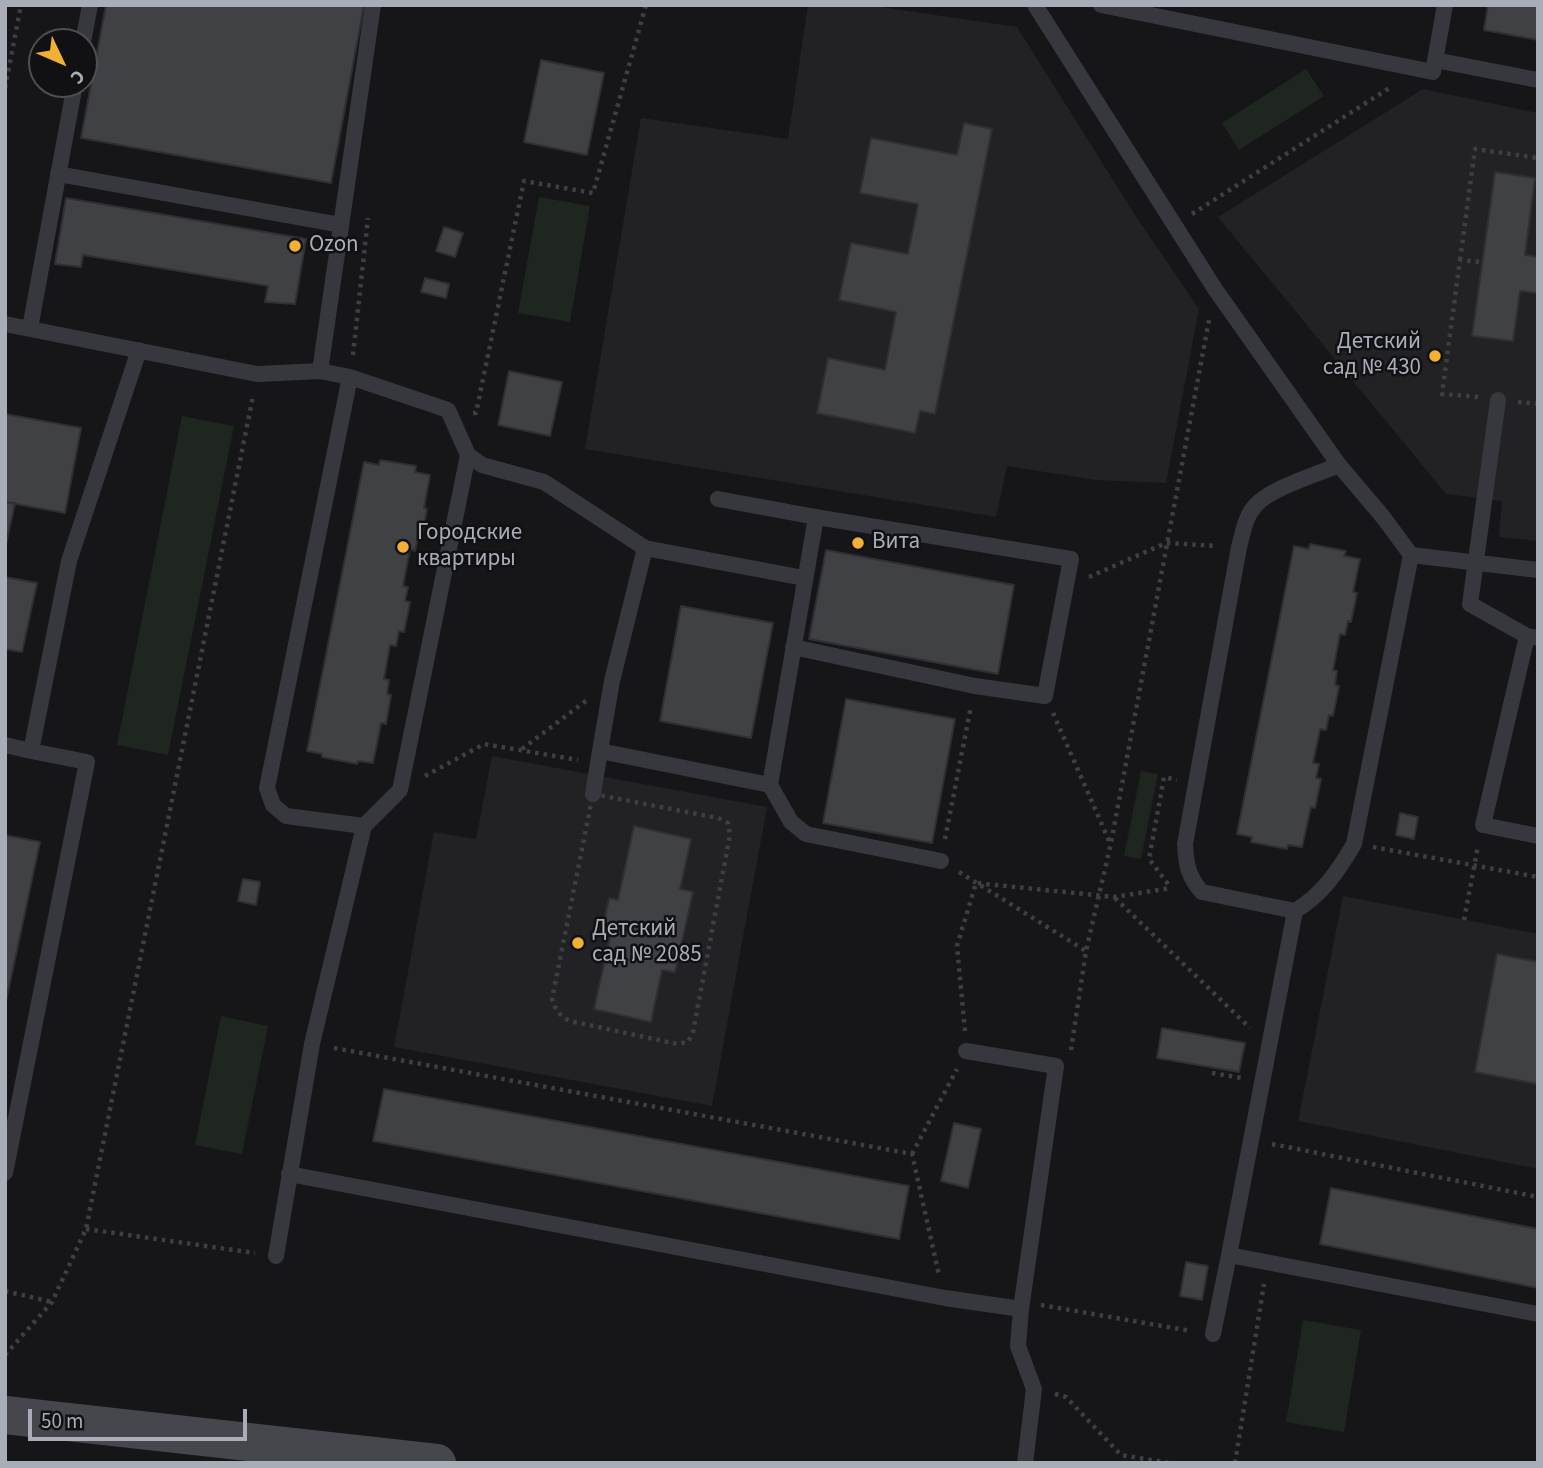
<!DOCTYPE html>
<meta charset="utf-8">
<style>
body{margin:0}
#map{position:relative;width:1543px;height:1468px;overflow:hidden;background:#161618;font-family:"Source Sans 3",sans-serif}
canvas{display:block}
.frame{position:absolute;inset:0;border:7px solid #a8adb8;pointer-events:none}
.north{position:absolute;left:28px;top:28px;width:70px;height:70px;box-sizing:border-box;background:#111113;border:2px solid #4d4f55;border-radius:50%;rotate:134deg;font-size:19px;font-weight:700;line-height:28px;text-align:center;color:#a8adb8}
.north::after{content:'';display:block;margin:auto;width:24px;height:32px;background:#f2b134;clip-path:polygon(50% 0,100% 100%,50% 72%,0 100%)}
.scale{position:absolute;left:28px;top:1409px;width:219px;height:32px;box-sizing:border-box;border:4px solid #a8adb8;border-top:0;padding-left:9px;font-size:21px;line-height:24px;white-space:nowrap;color:#a8adb8;-webkit-text-stroke:5px #111113;paint-order:stroke}
</style>
<div id="map">
<canvas width="1543" height="1468"></canvas>
<div class="frame"></div>
<div class="north">С</div>
<div class="scale">50 m</div>
</div>
<script>
const ctx = document.querySelector('canvas').getContext('2d');
ctx.lineJoin = 'round';
function paint(path, color) {
  ctx.fillStyle = color;
  ctx.fill(path, 'evenodd');
}
function strokePath(path, color, width, dash) {
  ctx.strokeStyle = color;
  ctx.lineWidth = width;
  ctx.lineCap = dash ? 'butt' : 'round';
  ctx.setLineDash(dash || []);
  ctx.stroke(path);
}
function drawText(font, color, halo, rows, align = 'center') {
  ctx.font = font + ' "Source Sans 3",sans-serif';
  ctx.lineWidth = 5;
  ctx.setLineDash([]);
  ctx.textBaseline = 'middle';
  ctx.strokeStyle = halo;
  ctx.fillStyle = color;
  for (const [text, x, y, turn = 0] of rows) {
    ctx.save();
    ctx.translate(x, y);
    ctx.rotate((+turn || 0) * Math.PI / 180);
    ctx.textAlign = isNaN(turn) ? turn : align;
    if (halo) ctx.strokeText(text, 0, 0);
    ctx.fillText(text, 0, 0);
    ctx.restore();
  }
}
const built = new Path2D(`
 M808 5H867L1017 27 1135 215 1199 309 1166 483 1095 480 1007 466 996 517 585 449 641 118 788 139Z
 M1423 89 1538 113V541L1499 537 1502 501 1446 494 1218 217Z
 M492 756 767 807 712 1106 394 1047 434 832 476 839Z
 M1343 896 1538 934V1169L1298 1121Z`);
const green = new Path2D(`
 M1306 69 1324 96 1239 150 1222 123Z
 M539 197 590 206 570 322 518 313Z
 M182 416 234 426 168 755 117 745Z
 M1141 771 1158 774 1141 859 1124 856Z
 M221 1016 268 1026 242 1154 195 1145Z
 M1303 1320 1361 1330 1344 1432 1286 1422Z`);
const building = new Path2D(`
 M106 5H364L331 183 81 138Z
 M1488 5H1538V40L1484 30Z
 M541 60 604 73 587 155 524 142Z
 M964 123 992 129 935 414 920 411 915 433 817 413 828 358 885 370 896 312 839 300 851 243 908 254 918 204 860 193 871 138 957 155Z
 M1495 172 1535 178 1525 255 1538 257V293L1520 291 1513 341 1472 336Z
 M66 198 306 239 295 304 265 302 268 286 83 255 81 267 55 264Z
 M444 227 463 233 455 257 436 251Z
 M425 278 449 284 446 298 421 292Z
 M509 371 562 382 550 436 498 425Z
 M5 414 81 428 65 513 5 502Z
 M380 460 416 466 415 472 430 475 424 508 427 509 421 538 418 537 415 551 410 549 403 586 408 587 405 601 410 602 404 632 399 631 396 646 390 645 384 679 389 680 387 694 391 695 386 724 381 723 373 763 358 761 357 764 322 757V754L307 751 364 462 379 465Z
 M5 502 15 503 5 549Z
 M1310 544 1346 551 1344 556 1360 559 1353 592 1357 593 1351 622 1348 621 1345 635 1340 634 1333 670 1337 671 1335 685 1339 686 1333 716 1329 715 1326 730 1320 729 1313 763 1319 764 1316 778 1321 779 1315 808 1311 807 1302 847 1288 845 1287 849 1251 842 1252 837 1237 834 1294 546 1309 549Z
 M826 550 1014 585 998 674 809 639Z
 M5 577 37 583 22 652 5 649Z
 M681 606 773 623 751 738 660 721Z
 M846 699 955 719 932 843 823 823Z
 M1400 813 1418 817 1414 839 1396 835Z
 M634 826 691 839 680 889 693 892 675 972 662 970 651 1022 594 1009 611 933 602 931 609 898 618 900Z
 M5 835 40 842 5 1006Z
 M243 879 260 882 256 905 238 901Z
 M1497 954 1538 962V1084L1475 1072Z
 M1162 1028 1245 1043 1239 1072 1157 1058Z
 M384 1089 909 1186 899 1239 373 1141Z
 M954 1123 981 1129 968 1188 941 1181Z
 M1331 1188 1538 1229V1288L1320 1244Z
 M1186 1262 1208 1266 1202 1300 1180 1296Z`);
const path = new Path2D(`
 M5 88 21 5
 M1192 214 1391 87
 M1460 260 1475 149 1538 158
 M353 355 368 218
 M1478 397 1442 394 1460 260 1482 262
 M1518 402 1538 404
 M473 413H476L524 181 593 193 646 5
 M1089 577 1166 543 1217 546
 M1053 713 1110 843
 M522 749 587 700
 M425 776 484 744 578 760
 M593 794 718 818 728 823 730 835 693 1032 688 1042 677 1044 570 1021C560 1016 555 1010 552 999Z
 M945 839 971 706
 M1373 847 1538 877
 M959 872 1086 951
 M1168 884 1149 859 1164 777 1177 780
 M1115 898 1250 1028
 M1464 920 1478 846
 M965 1031 957 946 976 883 1114 897 1171 888
 M334 1048 912 1154 939 1275
 M1071 1050 1086 951 1111 843 1209 320
 M1212 1073 1242 1078
 M1272 1144 1538 1197
 M912 1154 957 1069
 M86 1229 255 1253
 M5 1291 52 1302
 M1041 1305 1191 1331
 M5 1355 52 1302 86 1229 253 396
 M1055 1394 1066 1397 1121 1455 1169 1463
 M1235 1463 1264 1284`);
const lane = new Path2D(`
 M1035 5 1215 289 1339 465 1383 517 1411 555 1538 570
 M1101 5 1433 72 1445 5
 M83 42 90 5
 M1435 60 1538 80
 M58 174 341 225
 M5 324 257 374 320 371 350 377 448 410 468 455 482 465 544 482 645 548 804 578
 M30 328 75 84
 M320 371 373 5
 M350 377 267 788 273 805 286 816 364 826 400 790 468 455
 M1498 400 1470 604 1527 636 1538 638
 M718 499 816 517 1071 559 1045 696 975 686 793 647
 M645 548 612 681 600 751 770 785 791 822 806 834 941 861
 M1411 555 1354 844C1338 871 1323 894 1295 911L1229 1255 1538 1314
 M1527 636 1483 825 1538 836
 M5 745 31 751 69 561 139 350
 M770 785 816 517
 M593 794 600 751
 M1295 911 1202 892C1188 877 1186 864 1185 844L1239 547C1243 533 1245 517 1255 506 1269 489 1317 474 1339 465
 M966 1051 1056 1066 1021 1309 1018 1346 1034 1389 1025 1463
 M5 1173 87 762 31 751
 M289 1174 945 1298 1021 1309
 M276 1256 312 1044 364 826
 M1213 1334 1229 1255`);
const secondary = new Path2D(`
 M5 1415 437 1463`);
const markers = [
 [295,246,7,"#f2b134"],
 [1435,356,7,"#f2b134"],
 [858,543,7,"#f2b134"],
 [403,547,7,"#f2b134"],
 [578,943,7,"#f2b134"]
];
const poiNames = [
 ["Ozon",309,246],
 ["Детский",1421,343,"right"],
 ["сад № 430",1421,369,"right"],
 ["Городские",417,534],
 ["квартиры",417,560],
 ["Вита",872,543],
 ["Детский",592,930],
 ["сад № 2085",592,956]
];
paint(built, '#222225');
paint(green, '#1e261f');
paint(building, '#404145');
strokePath(building, '#303034', 2);
strokePath(path, '#3d3f44', 4.5, [3.5, 5]);
strokePath(lane, '#37383d', 16);
strokePath(secondary, '#45474d', 38);
for (const [x, y, r, color] of markers) {
  const dot = new Path2D();
  dot.arc(x, y, r, 0, 2 * Math.PI);
  ctx.fillStyle = color;
  ctx.fill(dot);
  strokePath(dot, '#111113', 2.5);
}
drawText('23px', '#a8adb8', '#111113', poiNames, 'left');
</script>
